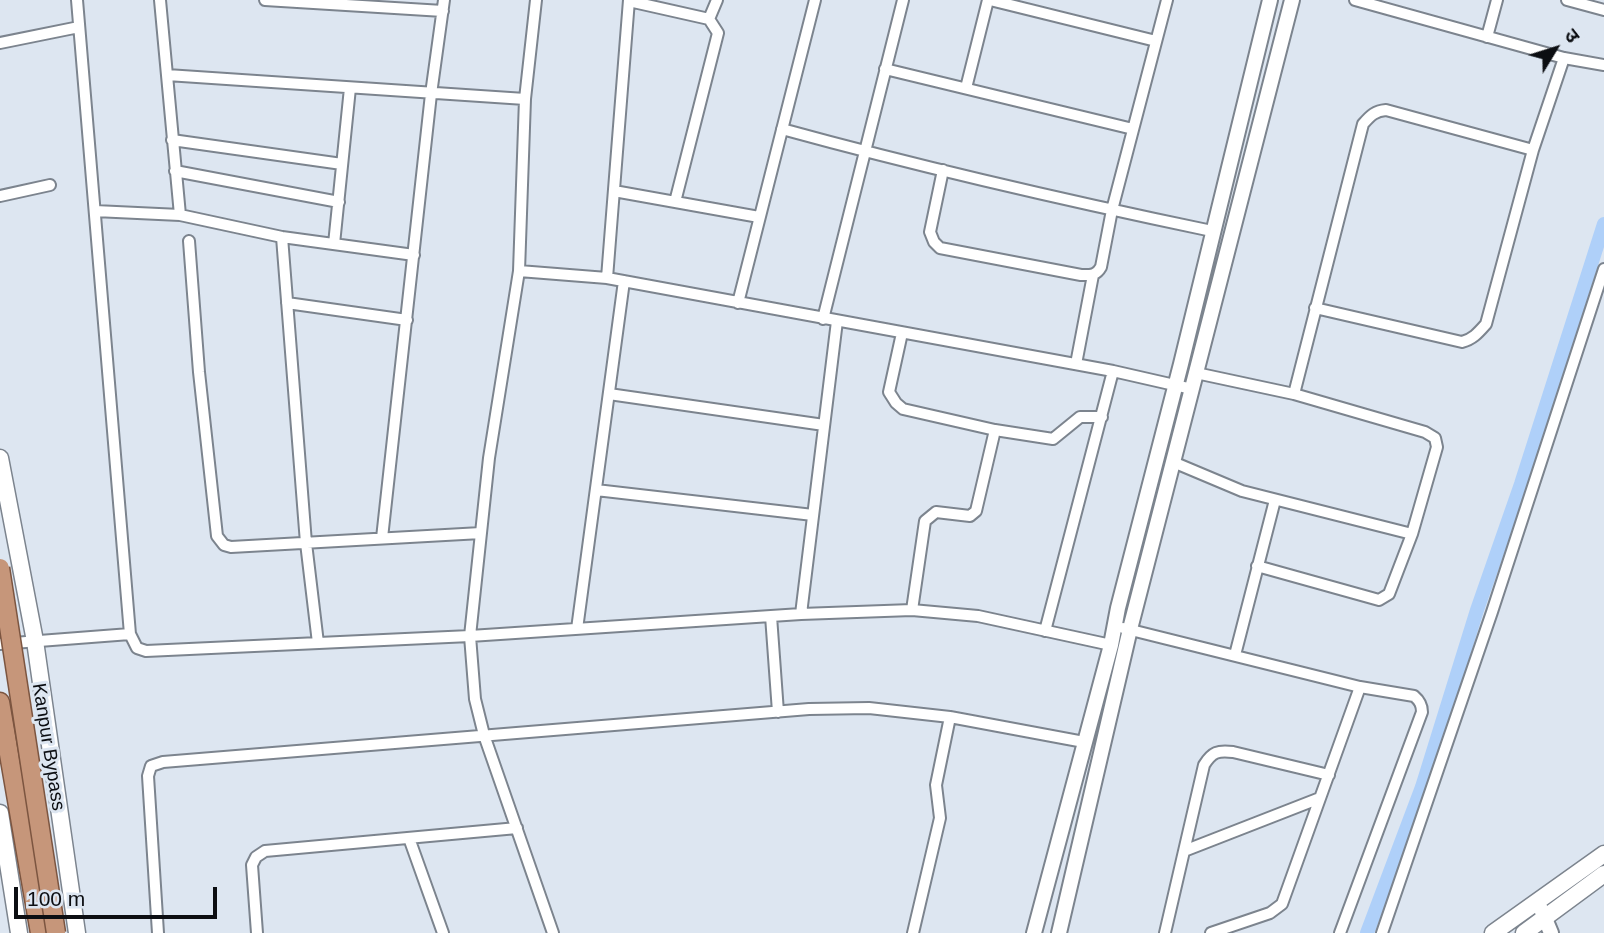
<!DOCTYPE html>
<meta charset="utf-8">
<style>
body{margin:0}
#map{position:relative;width:1604px;height:933px;overflow:hidden;background:#dde6f1;font-family:Helvetica,"Noto Sans Devanagari",sans-serif}
canvas{display:block}
.north{position:absolute;left:1520px;top:14px;width:70px;height:70px;-webkit-text-stroke:5px #dde6f1;paint-order:stroke;rotate:52deg;font-size:19px;font-weight:700;line-height:28px;text-align:center;color:#0c0e12}
.north::after{content:'';display:block;margin:auto;width:24px;height:32px;background:#0c0e12;clip-path:polygon(50% 0,100% 100%,50% 72%,0 100%)}
.scale{position:absolute;left:14px;top:887px;width:203px;height:32px;box-sizing:border-box;border:4px solid #0c0e12;border-top:0;padding-left:9px;font-size:21px;line-height:24px;white-space:nowrap;color:#0c0e12;-webkit-text-stroke:5px #dde6f1;paint-order:stroke}
</style>
<div id="map">
<canvas width="1604" height="933"></canvas>
<div class="north">उ</div>
<div class="scale">100 m</div>
</div>
<script>
const ctx = document.querySelector('canvas').getContext('2d');
ctx.lineJoin = 'round';
function strokePath(path, color, width, dash) {
  ctx.strokeStyle = color;
  ctx.lineWidth = width;
  ctx.lineCap = dash ? 'butt' : 'round';
  ctx.setLineDash(dash || []);
  ctx.stroke(path);
}
function drawText(font, color, halo, rows, align = 'center') {
  ctx.font = font + ' Helvetica,sans-serif';
  ctx.lineWidth = 6;
  ctx.setLineDash([]);
  ctx.textBaseline = 'middle';
  ctx.strokeStyle = halo;
  ctx.fillStyle = color;
  for (const [text, x, y, turn = 0] of rows) {
    ctx.save();
    ctx.translate(x, y);
    ctx.rotate((+turn || 0) * Math.PI / 180);
    ctx.textAlign = isNaN(turn) ? turn : align;
    if (halo) ctx.strokeText(text, 0, 0);
    ctx.fillText(text, 0, 0);
    ctx.restore();
  }
}
const canal = new Path2D(`
 M1367 933 1422 787 1477 610 1521 484 1604 224`);
const minor = new Path2D(`
 M77 0 130 634 137 648 146 651 470 636 801 614 912 610 978 616 1111 645
 M160 0 180 215
 M265 0 443 11
 M536 0 525 99 519 271 489 458 470 636 475 699 484 735 553 933
 M990 0 1156 41
 M1355 0 1564 58 1604 65
 M1567 0 1604 10
 M629 1 709 19 718 33 675 202
 M709 19 717 0
 M1487 37 1497 0
 M0 43 79 27
 M885 69 1133 129
 M167 75 525 99
 M966 88 988 0
 M782 129C924 168 1068 201 1212 231
 M172 140 342 164
 M943 170 930 232 934 242 940 248 1081 275C1090 275 1096 276 1101 267L1112 210 1167 0
 M175 171 339 202
 M614 191 759 217
 M0 196 50 185
 M95 211 180 215 282 237 414 255
 M282 237 306 543 318 643
 M189 241 199 372 217 536 224 545 231 547 481 533
 M334 244 350 88
 M519 271 607 278 1113 371 1192 389
 M607 278 629 0
 M287 303 407 320
 M738 303 815 0
 M1315 308 1462 342C1473 339 1478 333 1486 324L1533 150 1564 58
 M823 319 903 0
 M902 333 889 392 896 403 903 409 995 430
 M1076 364 1093 275
 M1196 373 1294 394 1425 432 1435 438 1437 447 1412 534 1389 594 1379 600 1257 566
 M609 394 824 425
 M1294 394 1363 124C1371 115 1375 111 1386 110L1533 150
 M1173 462 1242 491 1412 534
 M596 490 813 515
 M382 538 431 94 444 0
 M912 610 925 521 936 512 970 516 976 511 995 430 1053 439 1080 417H1102
 M801 614 837 321
 M771 616 778 712
 M1123 628 1360 687 1414 696C1420 701 1422 705 1422 712L1340 933
 M577 629 624 281
 M1045 631 1113 371
 M0 644 130 634
 M1235 655 1275 500
 M409 838 443 933
 M1184 851 1320 798
 M158 933 148 776 151 766 163 762 809 709 869 708 950 717 1084 742
 M257 933 252 865 256 857 265 851 517 828
 M913 933 940 818 936 785 950 717
 M1165 933 1204 765C1212 752 1218 750 1233 752L1329 775
 M1211 933 1270 913 1282 904 1360 687
 M1382 933 1492 612 1604 269`);
const tertiary = new Path2D(`
 M1541 909 1551 933
 M1034 933 1111 645 1118 608 1181 364 1270 0
 M1059 933 1130 629 1292 0`);
const secondary = new Path2D(`
 M0 458 35 641 77 933
 M0 813 19 933
 M1493 933 1604 854
 M1524 933 1604 874`);
const trunk = new Path2D(`
 M0 702 40 933`);
const trunkBridge = new Path2D(`
 M0 568 56 933`);
const streetNames = [
 ["Kanpur Bypass",48,747,81]
];
strokePath(canal, '#afd0f9', 14);
strokePath(minor, '#7c848e', 14);
strokePath(tertiary, '#7c848e', 18);
strokePath(secondary, '#7c848e', 19);
strokePath(trunk, '#7c5540', 21);
strokePath(minor, '#fff', 10);
strokePath(tertiary, '#fff', 14);
strokePath(secondary, '#fff', 16);
strokePath(trunk, '#c6967a', 18);
strokePath(trunkBridge, '#7c5540', 21, []);
strokePath(trunkBridge, '#c6967a', 18);
drawText('19px', '#0c0e12', '#dde6f1', streetNames);
</script>
